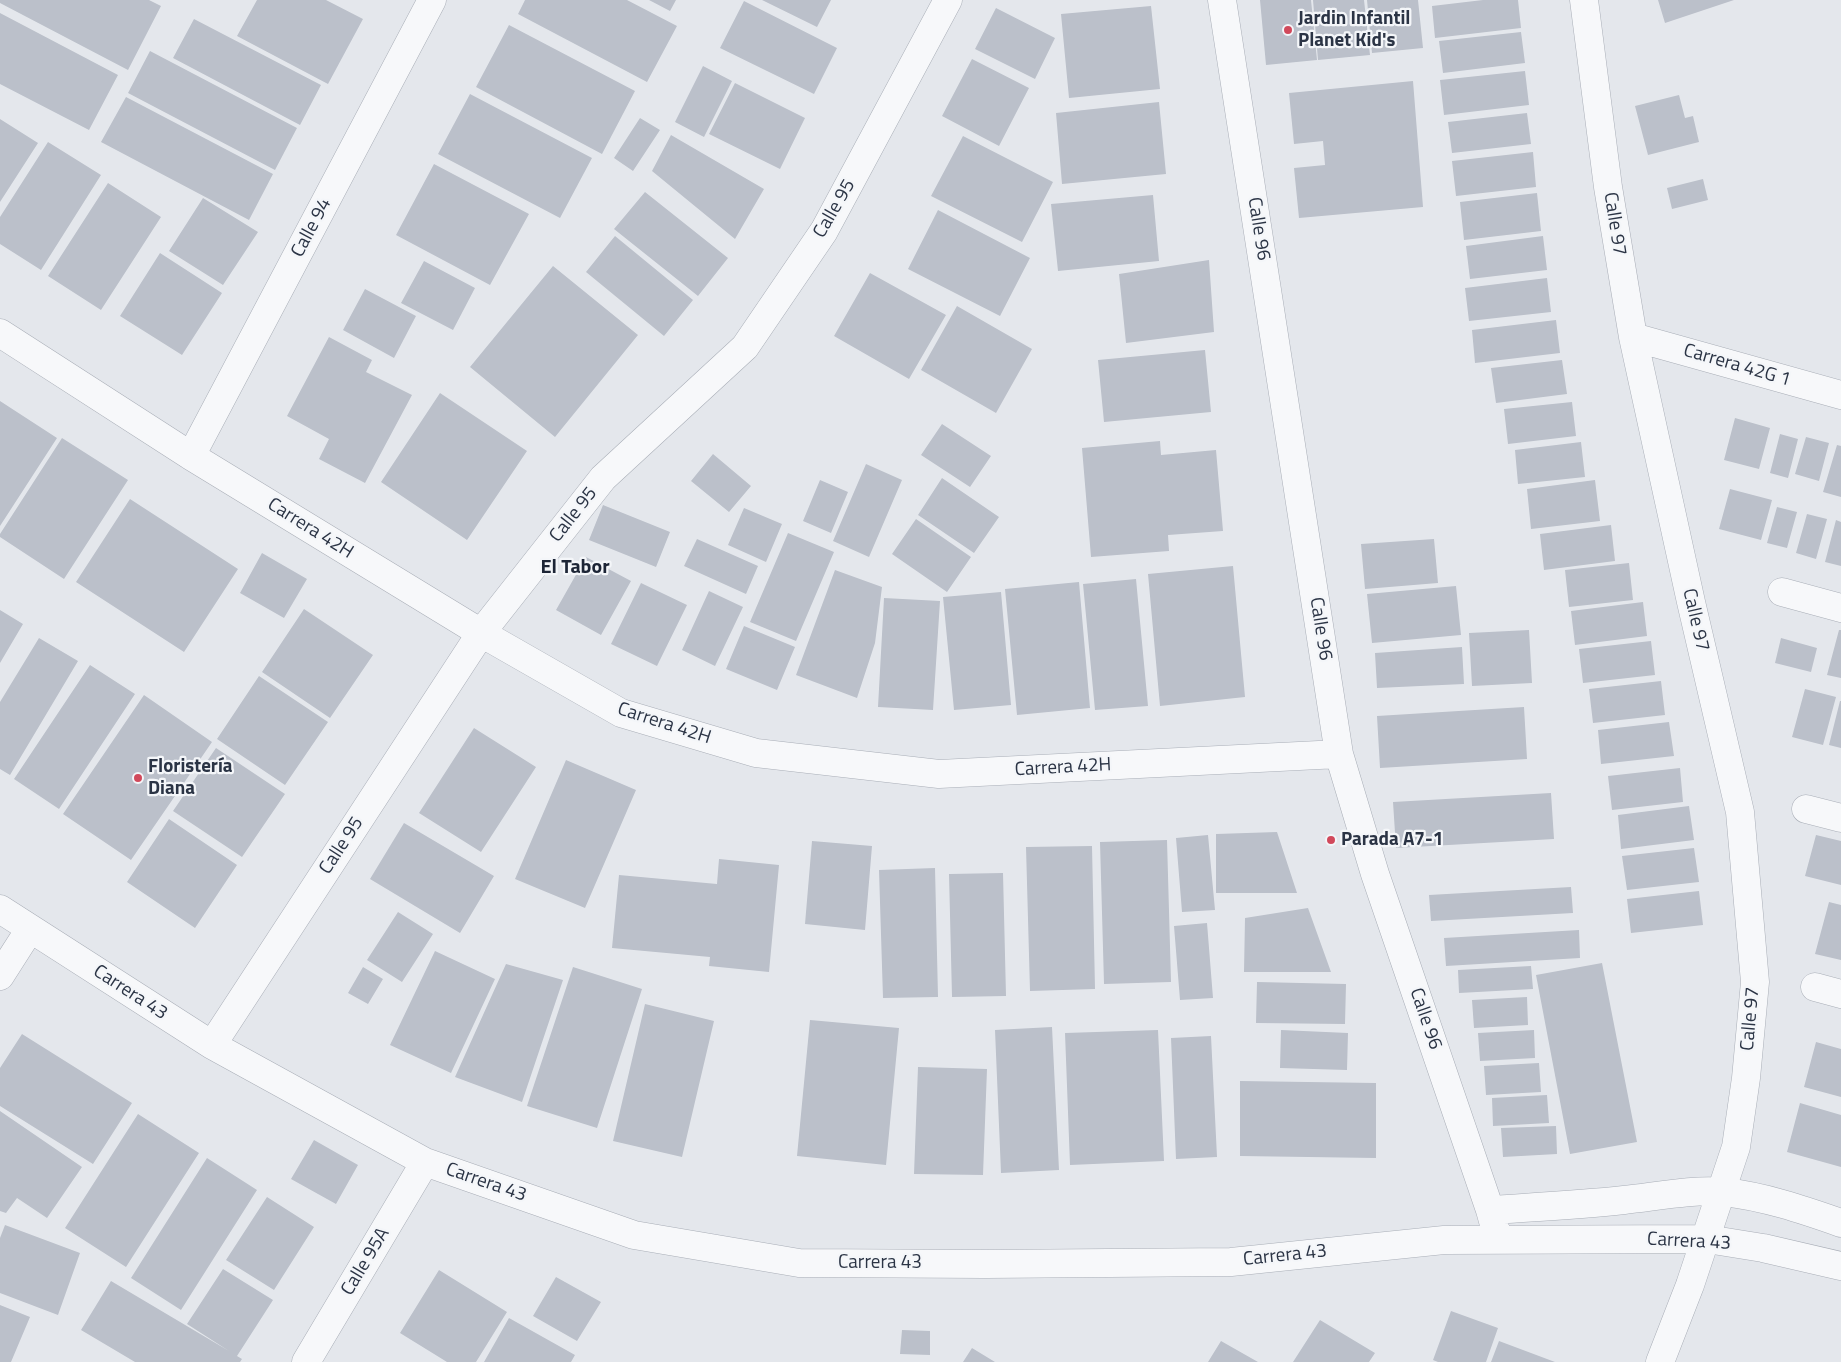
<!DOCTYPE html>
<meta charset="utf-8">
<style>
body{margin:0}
canvas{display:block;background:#e4e7ec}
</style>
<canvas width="1841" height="1362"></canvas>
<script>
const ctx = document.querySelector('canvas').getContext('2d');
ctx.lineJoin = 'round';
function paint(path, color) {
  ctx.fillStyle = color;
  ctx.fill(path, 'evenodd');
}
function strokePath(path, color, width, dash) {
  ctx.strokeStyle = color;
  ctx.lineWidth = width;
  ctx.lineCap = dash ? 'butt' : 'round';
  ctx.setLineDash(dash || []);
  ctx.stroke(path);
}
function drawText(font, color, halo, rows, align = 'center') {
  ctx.font = font + ' "Titillium Web",sans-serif';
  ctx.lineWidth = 4.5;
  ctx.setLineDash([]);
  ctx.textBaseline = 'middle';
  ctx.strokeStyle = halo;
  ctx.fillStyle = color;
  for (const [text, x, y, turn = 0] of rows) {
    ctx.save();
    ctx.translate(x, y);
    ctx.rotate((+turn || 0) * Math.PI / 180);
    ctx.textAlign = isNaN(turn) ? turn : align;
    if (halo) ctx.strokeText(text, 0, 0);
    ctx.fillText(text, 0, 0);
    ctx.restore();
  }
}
const building = new Path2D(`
 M0 0H149L161 6 128 70 0 3Z
 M257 0H326L363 19 328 84 237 36Z
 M525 0H627L677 26 647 82 518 14Z
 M649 0H676L670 11Z
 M762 0H831L817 27Z
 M1260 0H1311L1317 60 1266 65Z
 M1313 0H1364L1370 55 1318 60Z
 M1367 0H1418L1423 48 1372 53Z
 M1483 0H1518L1521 28 1435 38 1432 6Z
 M1658 0H1734L1665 23Z
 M744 1 837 48 814 94 720 48Z
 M1151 6 1160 89 1069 98 1061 14Z
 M996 8 1055 38 1035 79 975 49Z
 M0 13 118 75 89 130 0 84Z
 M194 19 321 85 300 125 173 58Z
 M509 25 635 91 602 154 476 87Z
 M1521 32 1525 63 1443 73 1439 41Z
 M150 51 297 128 275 170 128 93Z
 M972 59 1029 88 999 146 942 116Z
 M703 66 732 81 704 137 675 122Z
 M1525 71 1529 105 1444 115 1440 80Z
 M1413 81 1423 207 1299 218 1294 168 1325 165 1323 141 1294 144 1289 93Z
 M735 83 805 118 780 169 709 134Z
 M470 94 592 158 560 218 438 154Z
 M1679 95 1685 118 1693 116 1699 142 1648 155 1635 106Z
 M126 97 273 174 249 220 101 142Z
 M1159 102 1166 174 1062 184 1056 113Z
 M1527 113 1531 144 1452 153 1448 122Z
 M640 118 660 130 633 171 614 158Z
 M0 119 38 143 0 202Z
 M671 135 764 189 735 239 652 171Z
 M963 136 1053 182 1022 242 931 196Z
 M48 142 101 175 41 270 0 244V217Z
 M1533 152 1536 187 1456 196 1452 161Z
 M434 164 529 214 490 285 396 235Z
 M1703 179 1708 200 1672 209 1667 188Z
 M108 183 161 217 101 310 48 276Z
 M645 192 728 258 698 296 614 229Z
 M1537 193 1541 231 1464 240 1460 202Z
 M1153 195 1159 261 1058 271 1051 204Z
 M203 198 258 232 223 285 169 251Z
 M938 210 1030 258 1000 316 908 269Z
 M615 236 693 300 664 336 586 272Z
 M1543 236 1547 270 1470 279 1466 246Z
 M160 253 222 293 182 355 120 316Z
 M1209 260 1214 332 1126 343 1119 274Z
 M424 261 475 288 453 330 401 303Z
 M553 266 638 335 555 437 470 367Z
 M870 273 946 315 909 379 834 336Z
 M1547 278 1551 312 1469 321 1465 288Z
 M365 289 416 316 394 358 343 330Z
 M957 306 1032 349 996 413 921 370Z
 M1556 320 1560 353 1475 363 1472 330Z
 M329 337 372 360 366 372 412 395 365 483 319 459 329 439 287 416Z
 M1205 350 1211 412 1104 422 1098 360Z
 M1562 360 1567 394 1496 403 1491 368Z
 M440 393 527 451 467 540 381 482Z
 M0 401 57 438 0 526Z
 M1572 402 1576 436 1508 444 1504 409Z
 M1735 418 1770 428 1759 469 1724 460Z
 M942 424 991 456 970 487 921 455Z
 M1780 434 1798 439 1788 478 1770 473Z
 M1806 437 1829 443 1819 481 1795 474Z
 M62 438 128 480 64 579 0 537V534Z
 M1160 441 1161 455 1216 450 1223 531 1168 535 1169 551 1091 557 1082 448Z
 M1581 442 1585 477 1518 484 1515 450Z
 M1837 445 1841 446V497L1823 492Z
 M713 454 751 486 729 512 691 481Z
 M866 464 902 480 869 557 833 541Z
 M942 478 999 517 974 553 918 515Z
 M820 480 848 492 831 533 803 521Z
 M1595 480 1600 521 1531 529 1527 489Z
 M1730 489 1772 500 1761 540 1719 529Z
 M130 499 238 569 184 652 76 582Z
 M603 505 670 532 656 567 589 540Z
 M1777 507 1797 512 1787 548 1767 543Z
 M744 508 782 524 766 562 728 545Z
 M1807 514 1827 519 1816 559 1796 553Z
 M916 519 971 557 947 592 892 554Z
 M1836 520 1841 522V566L1825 562Z
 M1611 525 1615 561 1544 570 1540 534Z
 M788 533 834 552 796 641 750 622Z
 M697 539 758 566 746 594 684 566Z
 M1434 539 1438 583 1365 589 1361 544Z
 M262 553 307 579 284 618 240 593Z
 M586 557 631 581 601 635 556 610Z
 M1629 563 1633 600 1569 607 1565 570Z
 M1233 566 1245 697 1160 706 1148 574Z
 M835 570 882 587 875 643 857 698 796 675Z
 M1136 579 1148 706 1095 710 1083 584Z
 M1079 582 1090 708 1017 715 1005 589Z
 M641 583 687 605 657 666 611 644Z
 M1456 586 1461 635 1372 643 1367 594Z
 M709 591 743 607 715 666 682 650Z
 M1001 592 1011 705 954 710 943 597Z
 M884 598 940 601 933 710 878 707Z
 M1643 602 1647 636 1575 645 1571 611Z
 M304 609 373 655 330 718 262 672Z
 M0 610 23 624 0 663Z
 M744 626 795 647 777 690 726 669Z
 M1529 630 1532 683 1472 686 1469 633Z
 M1839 630H1841V678L1827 675Z
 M39 638 78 661 10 775 0 769V702Z
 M1781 638 1817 648 1811 672 1775 663Z
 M1651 641 1655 675 1583 683 1579 649Z
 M1462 647 1464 684 1377 688 1375 653Z
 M90 665 135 694 59 809 14 779Z
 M259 676 328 722 285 785 217 739Z
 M1661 681 1665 715 1593 723 1589 689Z
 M1805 689 1836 697 1823 745 1792 737Z
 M144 695 212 742 131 860 63 814Z
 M1840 701H1841V748L1829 745Z
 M1524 707 1527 759 1380 768 1377 716Z
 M1669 722 1674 756 1601 764 1598 730Z
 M474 728 536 767 481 852 419 813Z
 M216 748 285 794 242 857 173 811Z
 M566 760 636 790 585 908 515 879Z
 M1680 768 1683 802 1612 810 1608 776Z
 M1551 793 1554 839 1396 848 1393 802Z
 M1689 806 1694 840 1621 849 1618 815Z
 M169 819 237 865 195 928 127 882Z
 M404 823 494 876 460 933 370 879Z
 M1277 832 1297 893H1216V834Z
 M1208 835 1215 910 1182 912 1176 838Z
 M1816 835 1841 841V885L1805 876Z
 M1167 840 1171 982 1104 984 1100 842Z
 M812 841 872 846 865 930 805 924Z
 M1092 846 1095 989 1030 991 1026 847Z
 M1694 848 1699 882 1627 890 1622 856Z
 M719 859 779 865 769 972 709 966 710 957 612 948 619 875 717 884Z
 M935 868 938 997 883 998 879 870Z
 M1003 873 1006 996 952 997 949 874Z
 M1571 887 1573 913 1431 921 1429 895Z
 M1699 891 1703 925 1631 933 1627 899Z
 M1829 902 1841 905V960L1815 954Z
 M1308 908 1331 972H1244L1245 918Z
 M398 912 433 934 402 982 367 960Z
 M1207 923 1213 998 1180 1000 1174 926Z
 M1579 930 1580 958 1446 966 1444 938Z
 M435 951 495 979 451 1073 390 1045Z
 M1602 963 1637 1142 1570 1154 1536 975Z
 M506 964 563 980 522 1102 455 1077Z
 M1531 966 1533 989 1459 993 1458 970Z
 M363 967 383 979 368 1004 348 993Z
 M573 967 642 989 597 1128 527 1106Z
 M1257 982 1346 984 1345 1024 1256 1023Z
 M1527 997 1528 1025 1474 1028 1472 1000Z
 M645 1004 714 1021 682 1157 613 1141Z
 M810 1020 899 1028 886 1165 797 1156Z
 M1052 1027 1059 1170 1001 1173 995 1030Z
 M1158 1030 1164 1161 1070 1165 1065 1033Z
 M1281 1030 1348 1033 1347 1070 1280 1068Z
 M1534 1030 1535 1058 1480 1061 1478 1033Z
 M22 1034 132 1103 93 1164 0 1106V1068Z
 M1211 1036 1217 1157 1176 1159 1171 1038Z
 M1816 1042 1841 1049V1097L1804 1087Z
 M1539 1063 1541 1092 1486 1095 1484 1066Z
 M918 1067 987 1069 983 1175 914 1174Z
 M1240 1081 1376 1083V1158L1240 1156Z
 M1547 1095 1549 1123 1493 1126 1492 1098Z
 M1800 1103 1841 1115V1167L1787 1152Z
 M0 1111 82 1167 47 1218 17 1198 6 1213 0 1211Z
 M138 1114 199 1153 126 1267 65 1228Z
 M1556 1126 1557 1154 1503 1157 1501 1128Z
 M314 1140 358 1165 336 1204 291 1179Z
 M207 1158 257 1190 181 1310 131 1278Z
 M267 1197 314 1227 274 1290 226 1260Z
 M5 1225 80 1253 58 1315 0 1293V1238Z
 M223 1269 273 1300 237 1356 242 1359 240 1362H135L81 1330 111 1281 229 1351 187 1324Z
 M439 1270 507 1312 476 1362H447L400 1333Z
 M556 1277 601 1302 577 1341 533 1316Z
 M0 1305 30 1317 11 1362H0Z
 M1451 1311 1498 1328 1486 1362H1438L1433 1360Z
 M509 1318 575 1355 571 1362H484Z
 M1320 1320 1375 1353 1369 1362H1293Z
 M902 1330 930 1331V1355L900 1354Z
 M1221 1341 1258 1362H1208Z
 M1499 1341 1555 1362H1491Z
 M972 1348 995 1362H963Z`);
const minor = new Path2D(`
 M1222 0 1339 754 1375 874 1490 1210 1498 1239
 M1584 0 1608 187 1633 337 1691 602 1740 812 1755 982 1746 1078 1736 1147 1690 1285 1660 1362
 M0 333 191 456 481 633 621 713 756 753 939 774 1339 754
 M1633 337 1841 395
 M191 456 432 0
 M1782 592 1841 608
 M1806 809 1841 818
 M0 909 212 1045 425 1162 634 1235 799 1263 986 1264 1231 1262 1444 1240 1707 1239 1763 1248 1841 1266
 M0 976 30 929
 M1815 987 1841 994
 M212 1045 481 633 603 478 745 347 824 231 948 0
 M1490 1210C1535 1207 1579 1205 1624 1200 1654 1197 1693 1189 1723 1192 1763 1196 1804 1210 1841 1223
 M306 1362 425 1162`);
const markers = [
 [1288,30,5,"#d1495b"],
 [138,778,5,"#d1495b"],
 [1331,840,5,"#d1495b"]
];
const poiNames = [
 ["Jardin Infantil",1298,19],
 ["Planet Kid's",1298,41],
 ["Floristería",148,767],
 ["Diana",148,789],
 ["Parada A7-1",1341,840]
];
const streetNames = [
 ["Calle 95",835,209,-60],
 ["Calle 97",1614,224,81],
 ["Calle 94",312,228,-62],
 ["Calle 96",1258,229,81],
 ["Carrera 42G 1",1737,366,16],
 ["Calle 95",574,515,-52],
 ["Carrera 42H",310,529,32],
 ["Calle 97",1695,620,77],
 ["Calle 96",1320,629,81],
 ["Carrera 42H",664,724,18],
 ["Carrera 42H",1063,768,-3],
 ["Calle 95",342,846,-57],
 ["Carrera 43",130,993,33],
 ["Calle 96",1425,1019,71],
 ["Calle 97",1751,1019,-85],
 ["Carrera 43",486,1183,19],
 ["Carrera 43",1689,1242,3],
 ["Carrera 43",1285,1256,-6],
 ["Calle 95A",366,1262,-59],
 ["Carrera 43",880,1263]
];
const neighbourhoodNames = [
 ["El Tabor",575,568]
];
paint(building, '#bbc0ca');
strokePath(minor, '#a9aeb7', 29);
strokePath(minor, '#f7f8fa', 28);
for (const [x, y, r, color] of markers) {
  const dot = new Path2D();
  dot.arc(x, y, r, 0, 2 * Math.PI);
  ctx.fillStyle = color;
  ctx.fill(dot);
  strokePath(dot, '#f4f6f9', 2);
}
drawText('bold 19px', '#2b3445', '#f4f6f9', poiNames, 'left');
drawText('19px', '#2b3445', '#f4f6f9', streetNames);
drawText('bold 20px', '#1d2536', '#f4f6f9', neighbourhoodNames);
</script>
